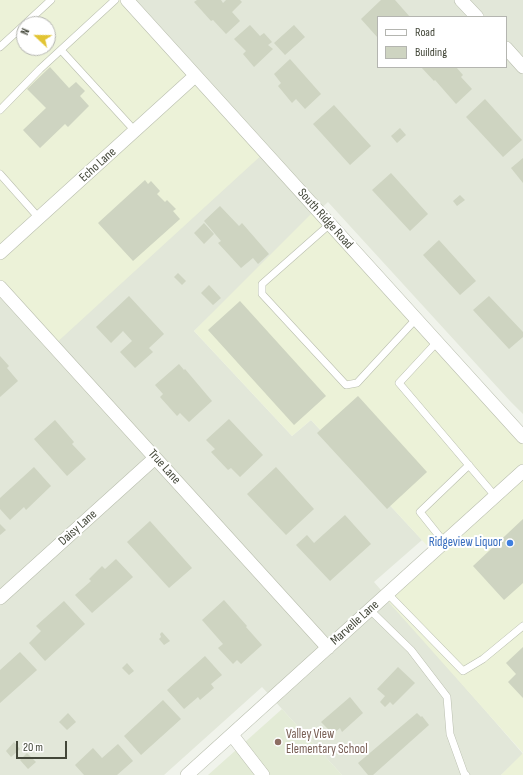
<!DOCTYPE html>
<style>
body{margin:0}
#map{position:relative;width:523px;height:775px;overflow:hidden;background:#f0f3eb;font-family:"Sofia Sans Condensed",sans-serif}
canvas{display:block}
.legend{position:absolute;left:377px;top:16px;width:130px;height:52px;box-sizing:border-box;background:#fff;border:1px solid #b4b5b0;margin:0;padding:5px 7px;list-style:none;font-size:12px;color:#434739}
.legend li{display:flex;align-items:center;gap:8px;height:20px}
.legend b{width:20px;border:1px solid #b4b5b0}
.north{position:absolute;left:16px;top:16px;width:40px;height:40px;box-sizing:border-box;background:#fff;border:1px solid #b4b5b0;border-radius:50%;rotate:292deg;font-size:11px;font-weight:700;line-height:16px;text-align:center;color:#434739}
.north::after{content:'';display:block;margin:auto;width:14px;height:18px;background:#e2c433;clip-path:polygon(50% 0,100% 100%,50% 72%,0 100%)}
.scale{position:absolute;left:16px;top:741px;width:51px;height:18px;box-sizing:border-box;border:2px solid #434739;border-top:0;padding-left:5px;font-size:12px;line-height:14px;white-space:nowrap;color:#434739;-webkit-text-stroke:3px #fff;paint-order:stroke}
</style>
<div id="map">
<canvas width="523" height="775"></canvas>
<ul class="legend">
<li><b style="height:5px;background:#fff"></b>Road</li>
<li><b style="height:11px;background:#ced4c1"></b>Building</li>
</ul>
<div class="north">N</div>
<div class="scale">20 m</div>
</div>
<script>
const ctx = document.querySelector('canvas').getContext('2d');
ctx.lineJoin = 'round';
function paint(path, color) {
  ctx.fillStyle = color;
  ctx.fill(path, 'evenodd');
}
function strokePath(path, color, width, dash) {
  ctx.strokeStyle = color;
  ctx.lineWidth = width;
  ctx.lineCap = dash ? 'butt' : 'round';
  ctx.setLineDash(dash || []);
  ctx.stroke(path);
}
function drawText(font, color, halo, rows, align = 'center') {
  ctx.font = font + ' "Sofia Sans Condensed",sans-serif';
  ctx.lineWidth = 4;
  ctx.setLineDash([]);
  ctx.textBaseline = 'middle';
  ctx.strokeStyle = halo;
  ctx.fillStyle = color;
  for (const [text, x, y, turn = 0] of rows) {
    ctx.save();
    ctx.translate(x, y);
    ctx.rotate((+turn || 0) * Math.PI / 180);
    ctx.textAlign = isNaN(turn) ? turn : align;
    if (halo) ctx.strokeText(text, 0, 0);
    ctx.fillText(text, 0, 0);
    ctx.restore();
  }
}
const residential = new Path2D(`
 M0 0H523V414L510 401 328 202 194 331 292 436 311 420 422 540 374 582 523 754 501 775H342L262 687 164 775H0ZM378 17H506V67H378ZM24 24H48V48H24Z`);
const commercial = new Path2D(`
 M0 0H127L265 152 53 346 0 287ZM24 24H48V48H24Z
 M316 209 523 437V775H501L523 753 384 597 433 552 311 420 292 436 194 331Z`);
const education = new Path2D(`
 M282 709 342 775H208Z`);
const building = new Path2D(`
 M197 0H221L223 3 226 0H240L242 2 232 12 240 21 226 34 213 20 211 21 194 2Z
 M381 0H395L410 17H378V38L361 19Z
 M250 25 260 36 264 33 272 42 268 45 273 49 254 67 243 54 246 51 234 39Z
 M294 25 305 37 285 55 274 43Z
 M290 59 321 94 305 109 296 99 292 103 278 86 281 83 274 74Z
 M50 67 69 88 76 82 85 91 80 96 89 106 68 127 65 124 40 148 23 130 46 108 27 89Z
 M421 67H456L463 75 461 77 472 89 456 104 435 80 434 81Z
 M485 99 522 140 503 157 466 117Z
 M334 105 371 146 350 165 313 124Z
 M400 128 406 135 397 143 391 136Z
 M523 158V183L511 168Z
 M391 173 428 214 410 231 372 190Z
 M145 180 148 184 151 181 160 191 157 194 165 202 167 200 176 209 173 211 180 219 133 261 98 223Z
 M460 195 465 200 457 206 453 201Z
 M220 206 239 226 242 223 269 254 258 264 253 258 241 268 218 243 221 241 204 221Z
 M204 223 214 234 204 244 194 233Z
 M439 240 476 281 460 295 423 255Z
 M178 273 186 281 182 285 174 277Z
 M209 285 221 298 213 305 201 293Z
 M129 296 164 334 149 348 153 352 135 368 120 352 132 341 123 331 111 343 96 327Z
 M489 296 523 332V337L509 349 473 310Z
 M240 301 326 396 294 425 208 330Z
 M0 356 9 366 7 368 18 381 0 397Z
 M179 364 184 370 185 369 212 401 189 422 180 413 177 416 160 397 163 394 155 385Z
 M358 396 427 472 387 509 317 433Z
 M229 419 263 455 240 477 231 468 228 470 211 452 215 449 206 440Z
 M55 420 74 442 72 444 86 459 67 476 34 439Z
 M34 467 51 486 26 510 24 507 10 520 0 509V498Z
 M276 467 314 509 286 535 247 494Z
 M345 515 371 544 330 581 296 545 307 535 314 543Z
 M523 519V583L504 600 473 566Z
 M150 521 192 568 169 588 127 542Z
 M0 524 6 530 0 535Z
 M116 559 133 577 92 613 75 595 91 581 89 579 102 566 105 569Z
 M224 600 247 626 246 627 262 645 241 664 237 660 233 664 218 648 223 644 202 620Z
 M64 601 85 624 45 661 29 643 41 631 36 626Z
 M162 632 170 641 164 645 159 639 161 637 160 634Z
 M523 647V698L508 682 516 674 506 663Z
 M20 652 37 670 0 703V670Z
 M205 656 222 675 211 684 214 688 200 700 198 697 184 709 167 690Z
 M127 663 134 671 129 675 122 668Z
 M398 667 415 683 393 705 390 702 385 707 380 702 385 696 377 689Z
 M350 697 363 713 342 732 340 728 333 734 321 722Z
 M163 700 181 719 141 755 124 736Z
 M68 713 76 722 67 730 59 722Z
 M417 713 421 717 422 716 429 725 373 775H368L358 763Z
 M14 742 20 749 11 757 6 751Z
 M118 744 133 761 117 775H84L75 765 93 748 102 758Z
 M27 753 36 762 28 769 20 760Z`);
const lane = new Path2D(`
 M25 24 51 0
 M0 47 24 25
 M61 50 135 131
 M0 110 40 69 115 0
 M0 174 39 218
 M330 224 262 284V294L346 385 357 383 416 319
 M437 342 399 383 495 496
 M444 542 420 512 469 465
 M388 594 463 671 483 659 523 626
 M370 610 411 650 447 697 450 734 464 773 466 775`);
const street = new Path2D(`
 M127 0 523 437
 M461 0 477 17
 M506 48 523 67
 M0 253 195 76
 M0 287 328 648
 M0 598 155 458
 M232 735 263 775
 M187 775 523 471`);
const markers = [
 [510,543,4,"#3f7fe0"],
 [278,742,4,"#8d6e63"]
];
const streetNames = [
 ["Echo Lane",98,165,-42],
 ["South Ridge Road",325,219,48],
 ["True Lane",164,467,48],
 ["Daisy Lane",78,528,-42],
 ["Marvelle Lane",355,623,-42]
];
const shopNames = [
 ["Ridgeview Liquor",502,543]
];
const educationNames = [
 ["Valley View",286,735],
 ["Elementary School",286,750]
];
paint(residential, '#e2e7d9');
paint(commercial, '#ecf2d8');
paint(education, '#e3ebd6');
paint(building, '#ced4c1');
strokePath(lane, '#b9beae', 8);
strokePath(street, '#b9beae', 14);
strokePath(lane, '#fff', 7);
strokePath(street, '#fff', 13);
for (const [x, y, r, color] of markers) {
  const dot = new Path2D();
  dot.arc(x, y, r, 0, 2 * Math.PI);
  ctx.fillStyle = color;
  ctx.fill(dot);
  strokePath(dot, '#fff', 1.5);
}
drawText('13px', '#434739', '#fff', streetNames);
drawText('13px', '#366cbe', '#fff', shopNames, 'right');
drawText('13px', '#785e54', '#fff', educationNames, 'left');
</script>
